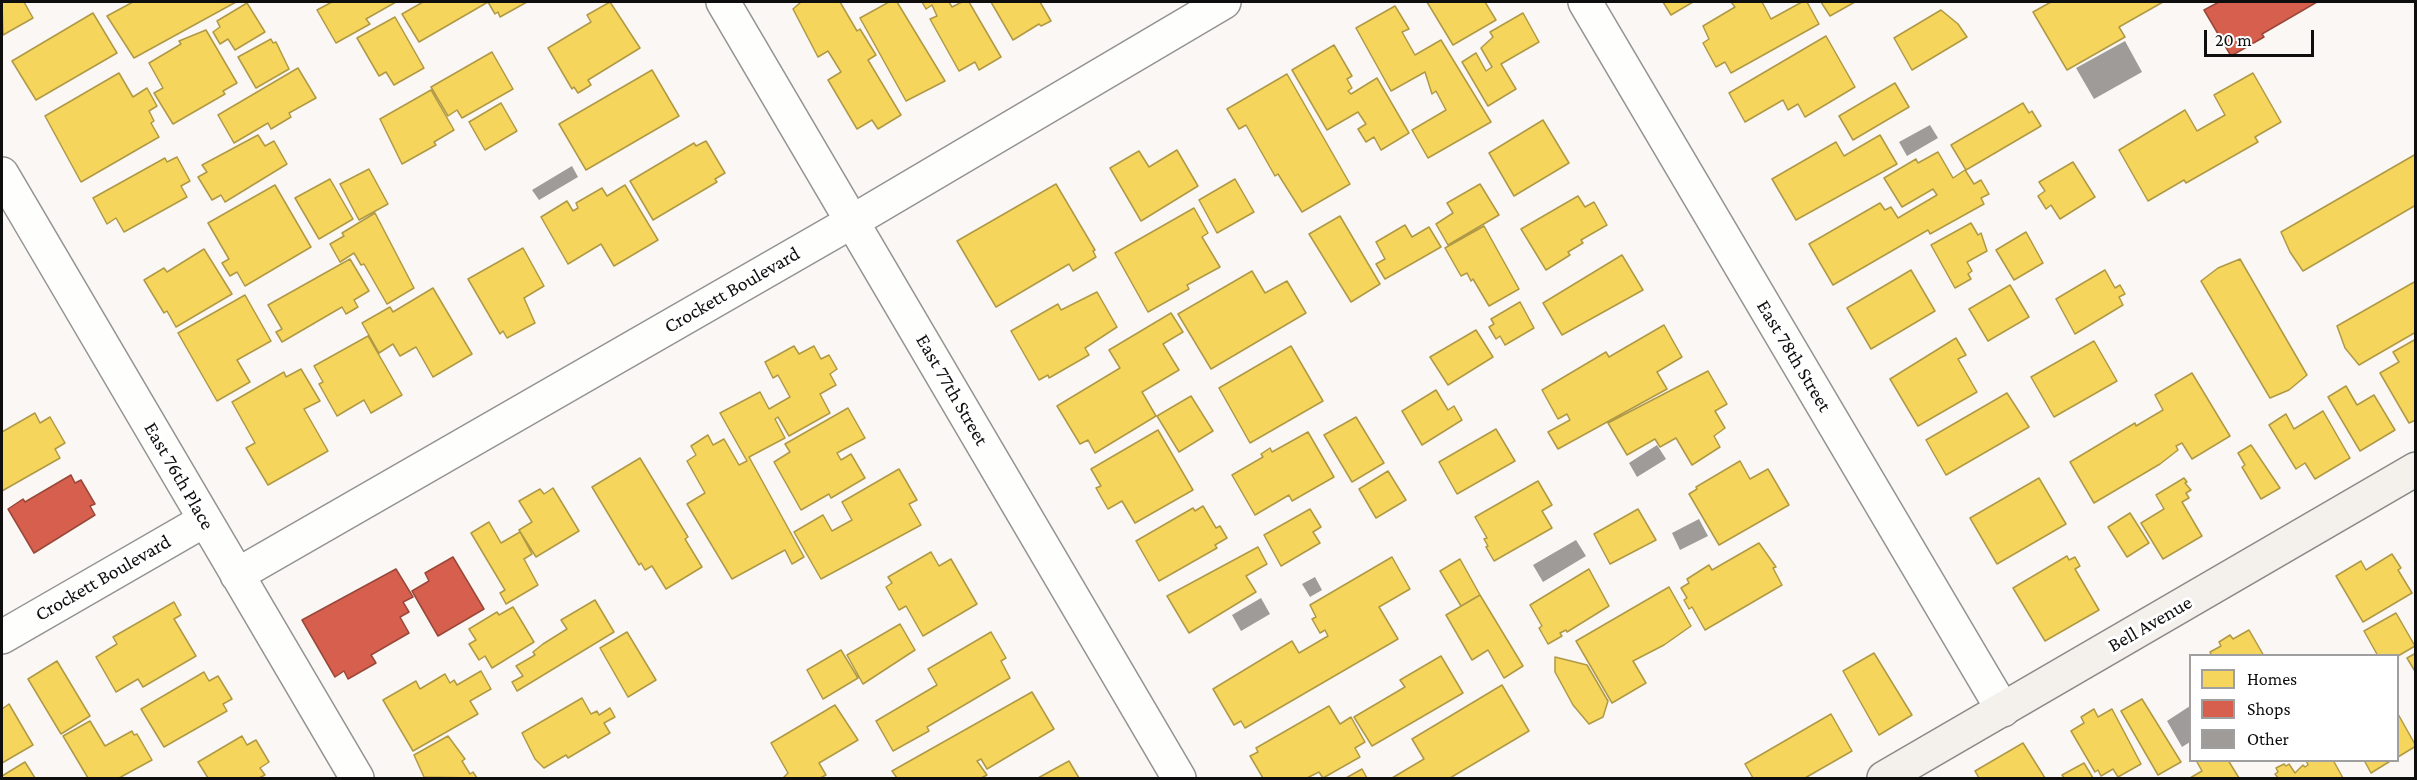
<!DOCTYPE html>
<style>
body{margin:0}
#map{position:relative;width:2417px;height:780px;overflow:hidden;background:#faf7f4;font-family:"Crimson Pro",serif}
canvas{display:block}
.frame{position:absolute;inset:0;border:3px solid #0e0e0e;pointer-events:none}
.legend{position:absolute;left:2189px;top:654px;width:210px;height:108px;box-sizing:border-box;background:#fff;border:2px solid #9f9f9f;margin:0;padding:8px 10px;list-style:none;font-size:18px;color:#0e0e0e}
.legend li{display:flex;align-items:center;gap:12px;height:30px}
.legend b{width:30px;border:2px solid #9f9f9f}
.scale{position:absolute;left:2204px;top:30px;width:110px;height:27px;box-sizing:border-box;border:3px solid #0e0e0e;border-top:0;padding-left:8px;font-size:18px;line-height:21px;white-space:nowrap;color:#0e0e0e;-webkit-text-stroke:4px #fff;paint-order:stroke}
</style>
<div id="map">
<canvas width="2417" height="780"></canvas>
<div class="frame"></div>
<ul class="legend">
<li><b style="height:16px;background:#f6d55c"></b>Homes</li>
<li><b style="height:16px;background:#d6604d"></b>Shops</li>
<li><b style="height:16px;background:#9e9b99"></b>Other</li>
</ul>
<div class="scale">20 m</div>
</div>
<script>
const ctx = document.querySelector('canvas').getContext('2d');
ctx.lineJoin = 'round';
function paint(path, color) {
  ctx.fillStyle = color;
  ctx.fill(path, 'evenodd');
}
function strokePath(path, color, width, dash) {
  ctx.strokeStyle = color;
  ctx.lineWidth = width;
  ctx.lineCap = dash ? 'butt' : 'round';
  ctx.setLineDash(dash || []);
  ctx.stroke(path);
}
function drawText(font, color, halo, rows, align = 'center') {
  ctx.font = font + ' "Crimson Pro",serif';
  ctx.lineWidth = 6;
  ctx.setLineDash([]);
  ctx.textBaseline = 'middle';
  ctx.strokeStyle = halo;
  ctx.fillStyle = color;
  for (const [text, x, y, turn = 0] of rows) {
    ctx.save();
    ctx.translate(x, y);
    ctx.rotate((+turn || 0) * Math.PI / 180);
    ctx.textAlign = isNaN(turn) ? turn : align;
    if (halo) ctx.strokeText(text, 0, 0);
    ctx.fillText(text, 0, 0);
    ctx.restore();
  }
}
const homes = new Path2D(`
 M2 2H24L33 18 3 35Z
 M133 2H236L134 58 107 16Z
 M332 2H396L366 19 370 24 336 43 317 10Z
 M423 2H527L500 17 498 12 495 14 488 2 419 42 402 14Z
 M610 2 640 48 588 80 591 85 578 93 574 87 572 89 548 48 591 22 587 15Z
 M801 2H840L857 31 860 29 876 55 868 60 901 115 878 129 872 120 857 129 828 80 841 72 828 51 818 57 793 9Z
 M889 2H897L945 81 906 101 860 18Z
 M922 2H949L952 7 962 2H969L1001 57 979 70 975 62 959 71 930 19 937 16 932 5 926 9Z
 M991 2H1040L1051 21 1041 26 1039 24 1013 40Z
 M1427 2H1485L1496 20 1453 45Z
 M1663 2H1693L1671 15Z
 M1731 2H1762L1771 19 1802 2H1807L1819 24 1731 73 1725 62 1716 67 1703 43 1709 39 1703 26 1735 7Z
 M1821 2H1855L1830 16Z
 M2051 2H2163L2119 27 2125 37 2067 70 2033 12Z
 M247 3 265 32 235 50 228 39 220 44 213 32 220 27 217 21Z
 M1395 6 1409 29 1402 32 1415 55 1441 40 1491 122 1428 158 1412 130 1446 110 1436 91 1432 94 1425 72 1391 91 1356 28Z
 M1941 10 1958 24 1967 37 1912 70 1894 38Z
 M93 13 117 53 36 100 12 61Z
 M1523 13 1539 42 1501 64 1516 89 1488 106 1462 62 1476 53 1486 71 1492 67 1481 48 1493 37 1490 32Z
 M395 17 424 68 394 85 386 72 379 76 357 38Z
 M206 30 237 83 223 91 225 94 173 124 154 93 163 88 149 63 181 44 179 41Z
 M1826 36 1855 87 1805 117 1798 104 1788 110 1783 100 1745 122 1729 93Z
 M271 39 273 43 276 42 289 69 256 88 238 57Z
 M1334 45 1352 76 1347 79 1352 88 1348 91 1351 94 1377 78 1409 133 1381 150 1374 137 1366 142 1358 129 1366 124 1358 112 1327 130 1292 70Z
 M492 52 513 89 462 118 457 110 448 116 431 87Z
 M298 68 316 98 289 113 291 117 271 129 268 123 234 143 218 115Z
 M652 70 679 116 586 170 559 124Z
 M119 73 133 97 147 88 157 106 149 111 154 121 151 123 159 137 81 182 45 116Z
 M2253 73 2281 122 2255 137 2258 142 2186 183 2184 180 2148 201 2119 150 2185 110 2197 131 2225 115 2214 95Z
 M1287 74 1350 184 1302 212 1278 174 1275 176 1246 125 1239 129 1227 109Z
 M1895 83 1909 107 1853 140 1839 116Z
 M431 90 454 130 434 142 436 145 402 164 380 119Z
 M501 103 517 131 485 150 469 122Z
 M2023 103 2029 113 2032 111 2041 126 1966 170 1951 145Z
 M1543 120 1569 163 1514 196 1489 153Z
 M258 135 265 146 274 141 287 164 225 202 221 195 212 200 198 177 207 172 202 165Z
 M1880 135 1897 164 1796 220 1772 179 1836 142 1844 156Z
 M706 141 725 173 715 179 717 182 653 220 630 181 694 143 696 146Z
 M1177 150 1198 186 1141 221 1110 168 1139 151 1149 167Z
 M1938 152 1953 178 1965 170 1974 184 1981 180 1989 194 1981 198 1984 204 1930 234 1928 230 1833 285 1809 244 1880 203 1885 210 1891 207 1898 218 1937 195 1933 189 1902 207 1884 178 1916 159 1918 163Z
 M2416 154V205L2303 271 2290 252 2281 232Z
 M177 157 190 181 181 186 187 197 124 232 116 218 107 224 93 198 165 158 167 162Z
 M2073 162 2095 197 2060 219 2051 205 2046 209 2038 196 2045 191 2039 182Z
 M369 169 388 204 359 220 340 184Z
 M330 179 353 219 319 239 295 198Z
 M1235 179 1254 212 1217 233 1199 200Z
 M1056 184 1095 250 1093 251 1096 257 1073 271 1069 264 996 307 957 241Z
 M1480 184 1499 215 1448 245 1436 224 1453 213 1447 203Z
 M275 185 311 247 245 286 237 272 230 276 222 263 229 259 208 223Z
 M625 185 658 240 614 266 601 244 568 264 541 217 567 201 573 211 578 208 576 203 602 188 607 196Z
 M1578 196 1585 207 1594 202 1607 225 1581 240 1583 243 1568 252 1570 255 1546 270 1521 229Z
 M1194 208 1208 233 1202 237 1220 267 1187 285 1189 289 1148 312 1115 253Z
 M375 213 414 288 387 304 364 264 361 265 354 253 340 262 330 244 344 236 342 233Z
 M1340 216 1380 284 1351 302 1309 234Z
 M1971 223 1978 235 1981 233 1987 251 1967 262 1972 271 1968 274 1971 279 1955 288 1931 245Z
 M1405 225 1412 237 1429 227 1441 247 1385 279 1376 264 1385 259 1376 242Z
 M1484 226 1519 289 1489 306 1473 279 1471 281 1467 273 1461 276 1445 248Z
 M2026 232 2043 263 2014 280 1996 250Z
 M523 248 544 286 524 298 535 323 507 338 503 331 500 334 468 279Z
 M204 249 232 294 176 327 167 311 164 313 144 280 164 268 167 272Z
 M1622 255 1643 290 1562 335 1543 303Z
 M350 259 369 291 354 300 358 307 346 314 342 307 282 342 276 332 282 329 268 305Z
 M2240 259 2307 375 2289 390 2270 398 2201 281 2218 268Z
 M1911 270 1935 311 1871 349 1847 308Z
 M2105 270 2115 288 2120 285 2125 294 2119 297 2123 305 2075 334 2056 299Z
 M1252 271 1265 293 1287 281 1306 313 1211 369 1178 314Z
 M2416 281V332L2359 365 2345 348 2337 326Z
 M2010 285 2029 317 1988 341 1969 309Z
 M433 288 472 354 433 377 416 347 400 356 393 344 379 353 362 323 390 307 393 312Z
 M1097 292 1117 327 1085 348 1089 355 1049 378 1048 375 1039 380 1011 331 1058 304 1061 310Z
 M245 295 271 341 237 360 250 382 217 401 178 333Z
 M1520 302 1534 328 1505 345 1500 336 1496 339 1489 327 1494 324 1491 319Z
 M1171 313 1183 332 1163 344 1179 370 1142 392 1156 416 1095 453 1088 440 1080 444 1057 406 1120 368 1109 350Z
 M1664 325 1682 357 1657 372 1667 389 1558 449 1548 432 1570 420 1567 414 1558 419 1542 390 1606 352 1609 357Z
 M1476 330 1493 357 1448 385 1430 357Z
 M368 336 402 395 371 413 364 400 337 416 319 384 323 382 314 366Z
 M1956 338 1966 355 1958 359 1977 392 1918 426 1890 379Z
 M2416 339V420L2409 423 2380 373 2399 362 2393 352Z
 M2094 341 2117 381 2054 417 2031 377Z
 M794 346 799 354 814 346 821 359 829 355 837 369 830 374 836 385 820 394 830 413 789 436 778 417 775 419 785 438 749 457 804 557 792 564 785 550 732 579 687 504 705 493 687 461 696 455 691 446 708 435 713 445 724 439 739 465 747 461 720 413 760 392 769 409 790 397 778 375 773 378 765 362Z
 M1291 346 1323 401 1250 443 1219 388Z
 M301 369 320 401 304 409 328 451 268 485 246 448 255 443 232 402 284 372 286 377Z
 M1708 371 1727 404 1715 411 1725 428 1714 436 1720 447 1692 465 1676 438 1660 447 1655 439 1627 455 1608 423Z
 M2192 373 2230 436 2192 459 2182 443 2176 446 2178 450 2160 464 2094 503 2070 462 2135 423 2136 426 2163 410 2155 395Z
 M2346 386 2357 405 2374 395 2395 430 2360 451 2328 397Z
 M1436 390 1448 410 1454 406 1462 420 1422 445 1402 411Z
 M2007 393 2029 427 1946 475 1926 440Z
 M1191 396 1213 431 1179 452 1157 416Z
 M848 408 865 438 837 453 841 460 851 454 865 478 831 498 829 494 801 510 774 462 790 452 785 444Z
 M2323 411 2350 458 2315 479 2305 463 2296 469 2269 425 2286 414 2294 429Z
 M35 413 40 423 50 417 65 443 55 449 60 458 2 491V432Z
 M1356 417 1384 463 1352 482 1324 435Z
 M1496 429 1515 461 1457 494 1439 462Z
 M1158 430 1193 490 1135 523 1122 501 1108 509 1096 488 1101 486 1091 469Z
 M1308 432 1334 477 1292 501 1289 495 1255 515 1232 475 1263 457 1261 454 1270 448 1272 452Z
 M2251 445 2280 488 2261 499 2242 467 2245 465 2238 453Z
 M640 458 688 537 685 539 702 567 666 589 652 566 645 570 641 563 639 565 592 487Z
 M1740 461 1750 479 1768 469 1789 505 1719 545 1689 494 1697 489 1696 487Z
 M899 469 917 500 909 504 921 525 821 579 794 532 823 515 832 531 852 520 842 502Z
 M1388 471 1406 500 1376 518 1359 489Z
 M2039 478 2066 524 1997 564 1970 518Z
 M2184 478 2187 482 2185 483 2191 490 2186 493 2189 498 2182 502 2202 536 2163 559 2141 523 2164 509 2156 495Z
 M1538 481 1552 505 1542 511 1552 528 1494 561 1486 547 1488 546 1484 539 1487 538 1475 517Z
 M553 488 579 531 536 557 519 530 532 522 519 501 540 489 544 494Z
 M1203 506 1216 528 1220 526 1227 538 1215 545 1217 548 1159 581 1136 541 1193 508 1195 511Z
 M1310 509 1321 527 1313 532 1320 543 1281 566 1264 535Z
 M1638 509 1656 540 1610 564 1594 534Z
 M2130 513 2149 543 2127 557 2108 527Z
 M489 522 501 543 520 532 532 554 524 559 538 585 506 604 500 593 505 590 471 533Z
 M1759 543 1776 567 1773 568 1782 585 1705 630 1692 607 1689 609 1684 600 1687 598 1681 588 1689 583 1687 579 1709 565 1712 570Z
 M1258 547 1267 564 1246 576 1256 592 1189 633 1167 596Z
 M931 552 939 566 951 559 977 604 923 636 906 606 899 610 886 587 892 583 888 577Z
 M2392 554 2401 568 2398 570 2412 593 2363 622 2336 576 2361 561 2366 570Z
 M2067 556 2069 560 2075 557 2080 566 2075 569 2099 610 2045 641 2013 588Z
 M1392 557 1410 589 1379 607 1398 639 1245 728 1241 721 1234 725 1213 689 1292 641 1299 653 1328 636 1325 630 1320 633 1312 619 1316 617 1310 605Z
 M1460 559 1480 595 1461 606 1440 571Z
 M1589 569 1609 606 1567 632 1566 630 1560 633 1562 636 1548 644 1539 628 1542 626 1530 605Z
 M1669 587 1691 626 1664 645 1633 661 1646 683 1612 703 1576 641Z
 M1480 595 1523 666 1504 678 1488 650 1472 660 1446 615Z
 M595 600 614 632 517 691 512 682 523 676 516 666 535 655 533 652 543 644 567 629 561 620Z
 M174 602 181 615 174 619 196 656 143 687 138 679 116 692 96 657 117 644 113 637Z
 M513 607 534 642 492 668 485 656 479 660 469 644 476 640 469 629 497 612 499 615Z
 M2396 613 2415 646 2398 656H2378L2364 631Z
 M900 624 915 650 863 684 847 655Z
 M2249 630 2264 656H2212L2210 652 2221 646 2219 642 2230 635 2233 639Z
 M627 632 656 680 628 697 600 648Z
 M991 632 1006 658 1001 661 1010 678 927 727 929 731 893 751 876 721 937 685 928 669Z
 M841 650 858 678 823 699 807 670Z
 M1874 653 1912 715 1879 735 1843 671Z
 M2416 653V673L2407 658Z
 M1441 656 1463 693 1372 746 1354 717 1405 687 1400 680Z
 M1555 657 1587 665 1608 701 1603 717 1589 724 1573 705 1555 672Z
 M57 661 90 716 61 734 28 679Z
 M481 671 491 689 470 701 478 714 413 751 383 700 416 681 420 689 445 674 450 683 454 680 457 685Z
 M204 672 209 681 218 676 232 699 223 704 227 711 164 747 141 709Z
 M1502 685 1529 731 1450 778H1392L1424 759 1412 739Z
 M1032 692 1054 729 987 769 981 759 977 761 987 775 981 778H897L892 771Z
 M582 698 591 714 597 711 599 715 610 708 615 717 604 723 610 733 568 758 566 755 544 768 535 759 522 733Z
 M2142 699 2181 762 2158 775 2121 711Z
 M9 704 33 745 2 763V709Z
 M835 705 858 740 819 763 826 775 820 778H783L788 773 771 743Z
 M1329 706 1340 724 1351 717 1365 742 1355 748 1360 757 1323 778 1319 772 1307 778H1263L1250 756 1258 752 1256 748Z
 M2094 709 2098 717 2112 709 2141 764 2118 777 2113 769 2101 776 2098 770 2095 772 2071 731 2084 723 2081 717Z
 M1831 714 1852 751 1805 778H1753L1745 764Z
 M2398 714 2416 746 2398 757Z
 M90 721 105 746 132 731 134 735 137 734 152 760 119 778H88L63 736Z
 M242 736 247 745 256 740 269 762 260 768 265 775 259 778H208L198 762Z
 M448 736 465 759 462 761 470 774 473 772 477 778 424 777 414 755Z
 M2023 743 2045 778H1979L1975 771Z
 M2200 760H2228L2239 778H2190L2202 771 2197 762Z
 M2306 760H2333L2343 778H2278L2275 774 2278 772 2276 768 2284 764 2286 766 2289 764 2295 773 2303 765 2305 767 2308 765Z
 M2364 760H2392L2371 773Z
 M1069 761 1079 778H1038Z
 M25 762 35 778H2V776Z
 M2084 763 2093 778H2064L2062 775Z
 M1362 769 1367 778H1346Z`);
const shops = new Path2D(`
 M2219 2H2317L2262 34 2264 37 2231 56 2204 10Z
 M71 475 75 483 81 480 95 504 90 506 95 515 34 553 8 509 23 499 25 502Z
 M453 557 484 609 438 636 412 591 429 581 425 573Z
 M396 569 413 597 403 602 409 612 400 617 409 633 371 655 376 663 348 679 344 671 335 677 302 620Z`);
const building = new Path2D(`
 M2125 41 2142 72 2094 99 2076 68Z
 M1930 125 1938 138 1907 156 1899 142Z
 M572 166 578 177 539 200 532 190Z
 M1657 445 1666 459 1637 477 1629 463Z
 M1699 519 1708 536 1680 550 1672 533Z
 M1576 540 1586 556 1543 582 1533 565Z
 M1315 577 1322 590 1310 597 1302 584Z
 M1261 598 1270 614 1241 631 1232 615Z
 M2190 706V742L2182 747 2167 721Z`);
const street = new Path2D(`
 M723 2 1179 778
 M1585 2 2003 710
 M2 174 357 778
 M237 575 853 221 1224 2
 M2 637 205 520`);
const secondary = new Path2D(`
 M1884 778 2416 469`);
const streetNames = [
 ["Crockett Boulevard",732,290,-30],
 ["East 78th Street",1794,356,59],
 ["East 77th Street",952,390,60],
 ["East 76th Place",179,476,60],
 ["Crockett Boulevard",103,578,-30],
 ["Bell Avenue",2150,624,-30]
];
paint(homes, '#f6d55c');
strokePath(homes, '#b09945', 1.5);
paint(shops, '#d6604d');
strokePath(shops, '#9a473a', 1.5);
paint(building, '#9e9b99');
strokePath(street, '#949392', 36);
strokePath(secondary, '#8b8a88', 36);
strokePath(street, '#fefefd', 33);
strokePath(secondary, '#f4f0eb', 33);
drawText('20px', '#0e0e0e', '#fff', streetNames);
</script>
